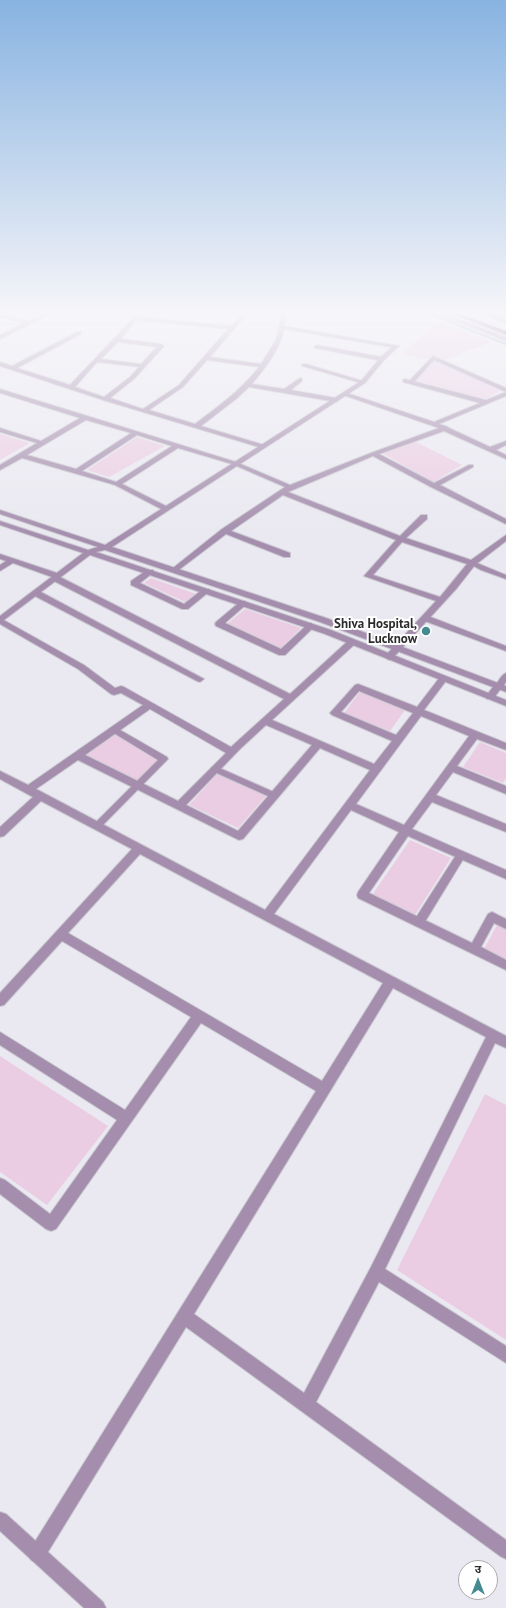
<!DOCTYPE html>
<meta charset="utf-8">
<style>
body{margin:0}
#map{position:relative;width:506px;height:1608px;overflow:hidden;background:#eae9f1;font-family:"PT Sans","Noto Sans Devanagari",sans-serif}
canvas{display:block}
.north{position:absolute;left:458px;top:1560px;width:40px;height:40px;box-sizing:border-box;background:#fff;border:1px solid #ababac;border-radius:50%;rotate:0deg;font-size:11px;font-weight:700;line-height:16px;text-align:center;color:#2c2c2f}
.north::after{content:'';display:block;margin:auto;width:14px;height:18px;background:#438b8e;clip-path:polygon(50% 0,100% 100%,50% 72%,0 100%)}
</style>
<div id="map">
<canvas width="506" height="1608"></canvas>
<div class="north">उ</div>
</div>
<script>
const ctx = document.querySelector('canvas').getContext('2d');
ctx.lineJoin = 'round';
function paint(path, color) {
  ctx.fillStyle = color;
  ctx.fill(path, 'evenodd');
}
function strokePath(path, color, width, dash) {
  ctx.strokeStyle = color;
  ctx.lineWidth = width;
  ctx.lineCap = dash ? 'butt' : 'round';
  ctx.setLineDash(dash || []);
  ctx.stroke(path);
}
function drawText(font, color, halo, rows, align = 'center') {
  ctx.font = font + ' "PT Sans",sans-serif';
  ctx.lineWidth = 4;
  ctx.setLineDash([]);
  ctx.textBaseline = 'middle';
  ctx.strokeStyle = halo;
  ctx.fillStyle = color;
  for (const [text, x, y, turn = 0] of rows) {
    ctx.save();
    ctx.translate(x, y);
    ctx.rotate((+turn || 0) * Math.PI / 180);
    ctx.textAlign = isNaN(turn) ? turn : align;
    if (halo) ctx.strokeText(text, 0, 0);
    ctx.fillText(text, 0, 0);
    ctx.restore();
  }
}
const green = new Path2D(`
 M438 322 492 342 442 361 432 357 424 359 402 354Z
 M434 360 501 390 486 399 414 381Z
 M0 434 30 443 0 460Z
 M137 437 165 446 109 477 87 470Z
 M416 442 462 465 433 482 382 453Z
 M151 578 196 594 185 602 144 583Z
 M245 609 301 628 281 648 227 624Z
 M360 692 405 710 390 731 344 713Z
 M115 733 158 760 136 781 86 755Z
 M480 742 506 753V778L503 783 463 767Z
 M217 774 266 796 238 828 189 805Z
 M410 840 451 858 415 915 372 895Z
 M497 925 506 929V959L484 949Z
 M0 1056 108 1126 47 1205 0 1172Z
 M485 1094 506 1105V1340L397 1270Z`);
const stream = new Path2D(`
 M430 314 506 344`);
const service = new Path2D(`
 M433 356 506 388V392L434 360 415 381H411V379Z
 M472 561 506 575V579L481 570 470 564V562Z
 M422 616H428L506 646V651L422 620Z
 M506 673V682L502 688H496L495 686C498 682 501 675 506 673Z
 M115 727 167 757 168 759 100 828H94L92 826 158 760 112 732 111 730Z
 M215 766 276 793 277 795 276 797H270L212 771 211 769 212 767Z
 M461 851 464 852 466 855 464 858 423 925 419 926 415 925 414 922 415 919 458 852Z`);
const minor = new Path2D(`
 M0 314 29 321 45 314H51L0 339V335L24 323 0 317Z
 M136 314H140L139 317 231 326 243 314H247L210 357 261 364 276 340 282 314H287L284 326 399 346 396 348 284 329C280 350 265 368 252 384L284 389 300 378 302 379V381L291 390 336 398 339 400 336 402 249 387 236 399 201 426 264 445 265 446 262 448 103 400 0 366V362L12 366 77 332H81V334L17 368 70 385C92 361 116 338 136 314ZM136 320 228 329 179 385 143 409 110 398 134 379 164 346 161 344 121 339ZM118 342 157 347 141 364 101 359ZM207 360 259 367C241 390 219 406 195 424L149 410 183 387ZM97 362 139 367 130 377 104 397 75 387Z
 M317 345 382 357 385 359 382 361 315 348 314 347Z
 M302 364H306L366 382 361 383 302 366Z
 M405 379 486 400 506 392V396L439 424 448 427 449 428 490 447 506 441V445L496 450 506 455V459L444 431 379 454 434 483 469 465H473V467L440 485 506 519V524L431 487 373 456 288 492 400 536 421 515H427V519L406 538 471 560 506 535V541L475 565 457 588 392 659 389 660 385 657 386 655 436 601 364 576 396 540 283 495 231 531 290 553V557H284L226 534 176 572H173V568L222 529 285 487 232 464 178 448 122 484 168 507 169 509 165 511 115 485 22 458 0 470V465L37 443 0 432V428L41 441 80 418 0 393V389L236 462 290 485 371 453 439 428 343 395V393H347L434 422 480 403 403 382V380ZM86 420 131 433 76 469 27 455ZM137 435 172 446 116 482 82 471ZM402 542 467 564 440 597 373 575Z
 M0 554 60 574V577L290 694 349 640H355L356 642 355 644 272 720 374 764 392 741 332 715 330 713 355 685 358 684 417 707 440 677H446L447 679 446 681 424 710 506 743V750L477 739 457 766 506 786V794L453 772 436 795 506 824V832L432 802 412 829 506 870V879L408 836 369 893 472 943 488 914 492 912 506 919V929L494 923 481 947 506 960V970L358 898 357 895 358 892 399 832 351 810 274 914 506 1036V1048L495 1043 385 1269 506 1346V1363L379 1282 316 1402 506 1540V1559L500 1556 186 1327 43 1560 37 1563 31 1560 28 1554 31 1548 316 1091 201 1023 56 1229 51 1231 46 1229 0 1194V1178L5 1180 50 1214 117 1120 0 1045V1032L125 1110 191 1017 62 941 4 1005 0 1006V993L132 849 41 801 4 836 0 837V827L33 797 0 779V771L28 785 143 705 121 693 114 695 111 694 78 669 0 624V618L84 665 115 688 121 686 124 687 231 747 284 699 52 580V577L13 563 0 571V565L6 561 0 559ZM359 691 413 713 396 735 341 712ZM150 709 226 753 178 801 85 755ZM421 716 469 736 404 825 356 804ZM266 725 312 745 238 831 186 805 240 749ZM320 748 370 770 265 910 36 789 78 760 239 840 243 839ZM140 854 383 983 322 1081 68 933ZM393 988 486 1037 371 1267 304 1393 194 1314Z
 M147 570H153L154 572 140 583 184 604 203 589H209L210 591 188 609H182L131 585V581Z
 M33 591H39L204 679 200 682 197 681 33 595Z
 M241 601H244L248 603 225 623 281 649 308 624 311 623 315 626 285 655H279L216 626 215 624 216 622Z
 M499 683 502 684 503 686 493 699H487L486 697C489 692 493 685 499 683Z`);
const tertiary = new Path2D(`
 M438 314H445L506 337V341Z
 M485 314H491L506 319V323L485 315Z
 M394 345 399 346 384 360 365 383 112 547 326 618 506 686V692L320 622 105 550 96 552 331 630 506 700V706L325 634 90 555 0 623V616L83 553 0 525V521L88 550 98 547 0 514V510L105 545 361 381 380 358Z
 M0 1512 6 1514 103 1602 106 1608H84L0 1531Z`);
const trunk = new Path2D(`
 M453 314H460L506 331V335Z`);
const markers = [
 [426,631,5,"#438b8e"]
];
const poiNames = [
 ["Shiva Hospital,",417,624],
 ["Lucknow",417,639]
];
paint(green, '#ebcde3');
strokePath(stream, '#98b1d6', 2.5);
strokePath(service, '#c8c7ce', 2);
strokePath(minor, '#c8c7ce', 2);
strokePath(tertiary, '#c8c7ce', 2);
strokePath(trunk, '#c8c7ce', 2);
paint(service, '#a48dad');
paint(minor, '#a48dad');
paint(tertiary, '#a48dad');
paint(trunk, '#5e306e');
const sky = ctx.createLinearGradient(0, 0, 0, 539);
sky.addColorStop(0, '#88b3e1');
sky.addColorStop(0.58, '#f6f5f9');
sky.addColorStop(1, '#f6f5f900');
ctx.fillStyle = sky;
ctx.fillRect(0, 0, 506, 539);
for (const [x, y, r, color] of markers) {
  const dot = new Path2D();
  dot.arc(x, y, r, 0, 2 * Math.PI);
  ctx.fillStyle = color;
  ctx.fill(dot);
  strokePath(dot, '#fff', 1.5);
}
drawText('bold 13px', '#2c2c2f', '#fff', poiNames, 'right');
</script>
